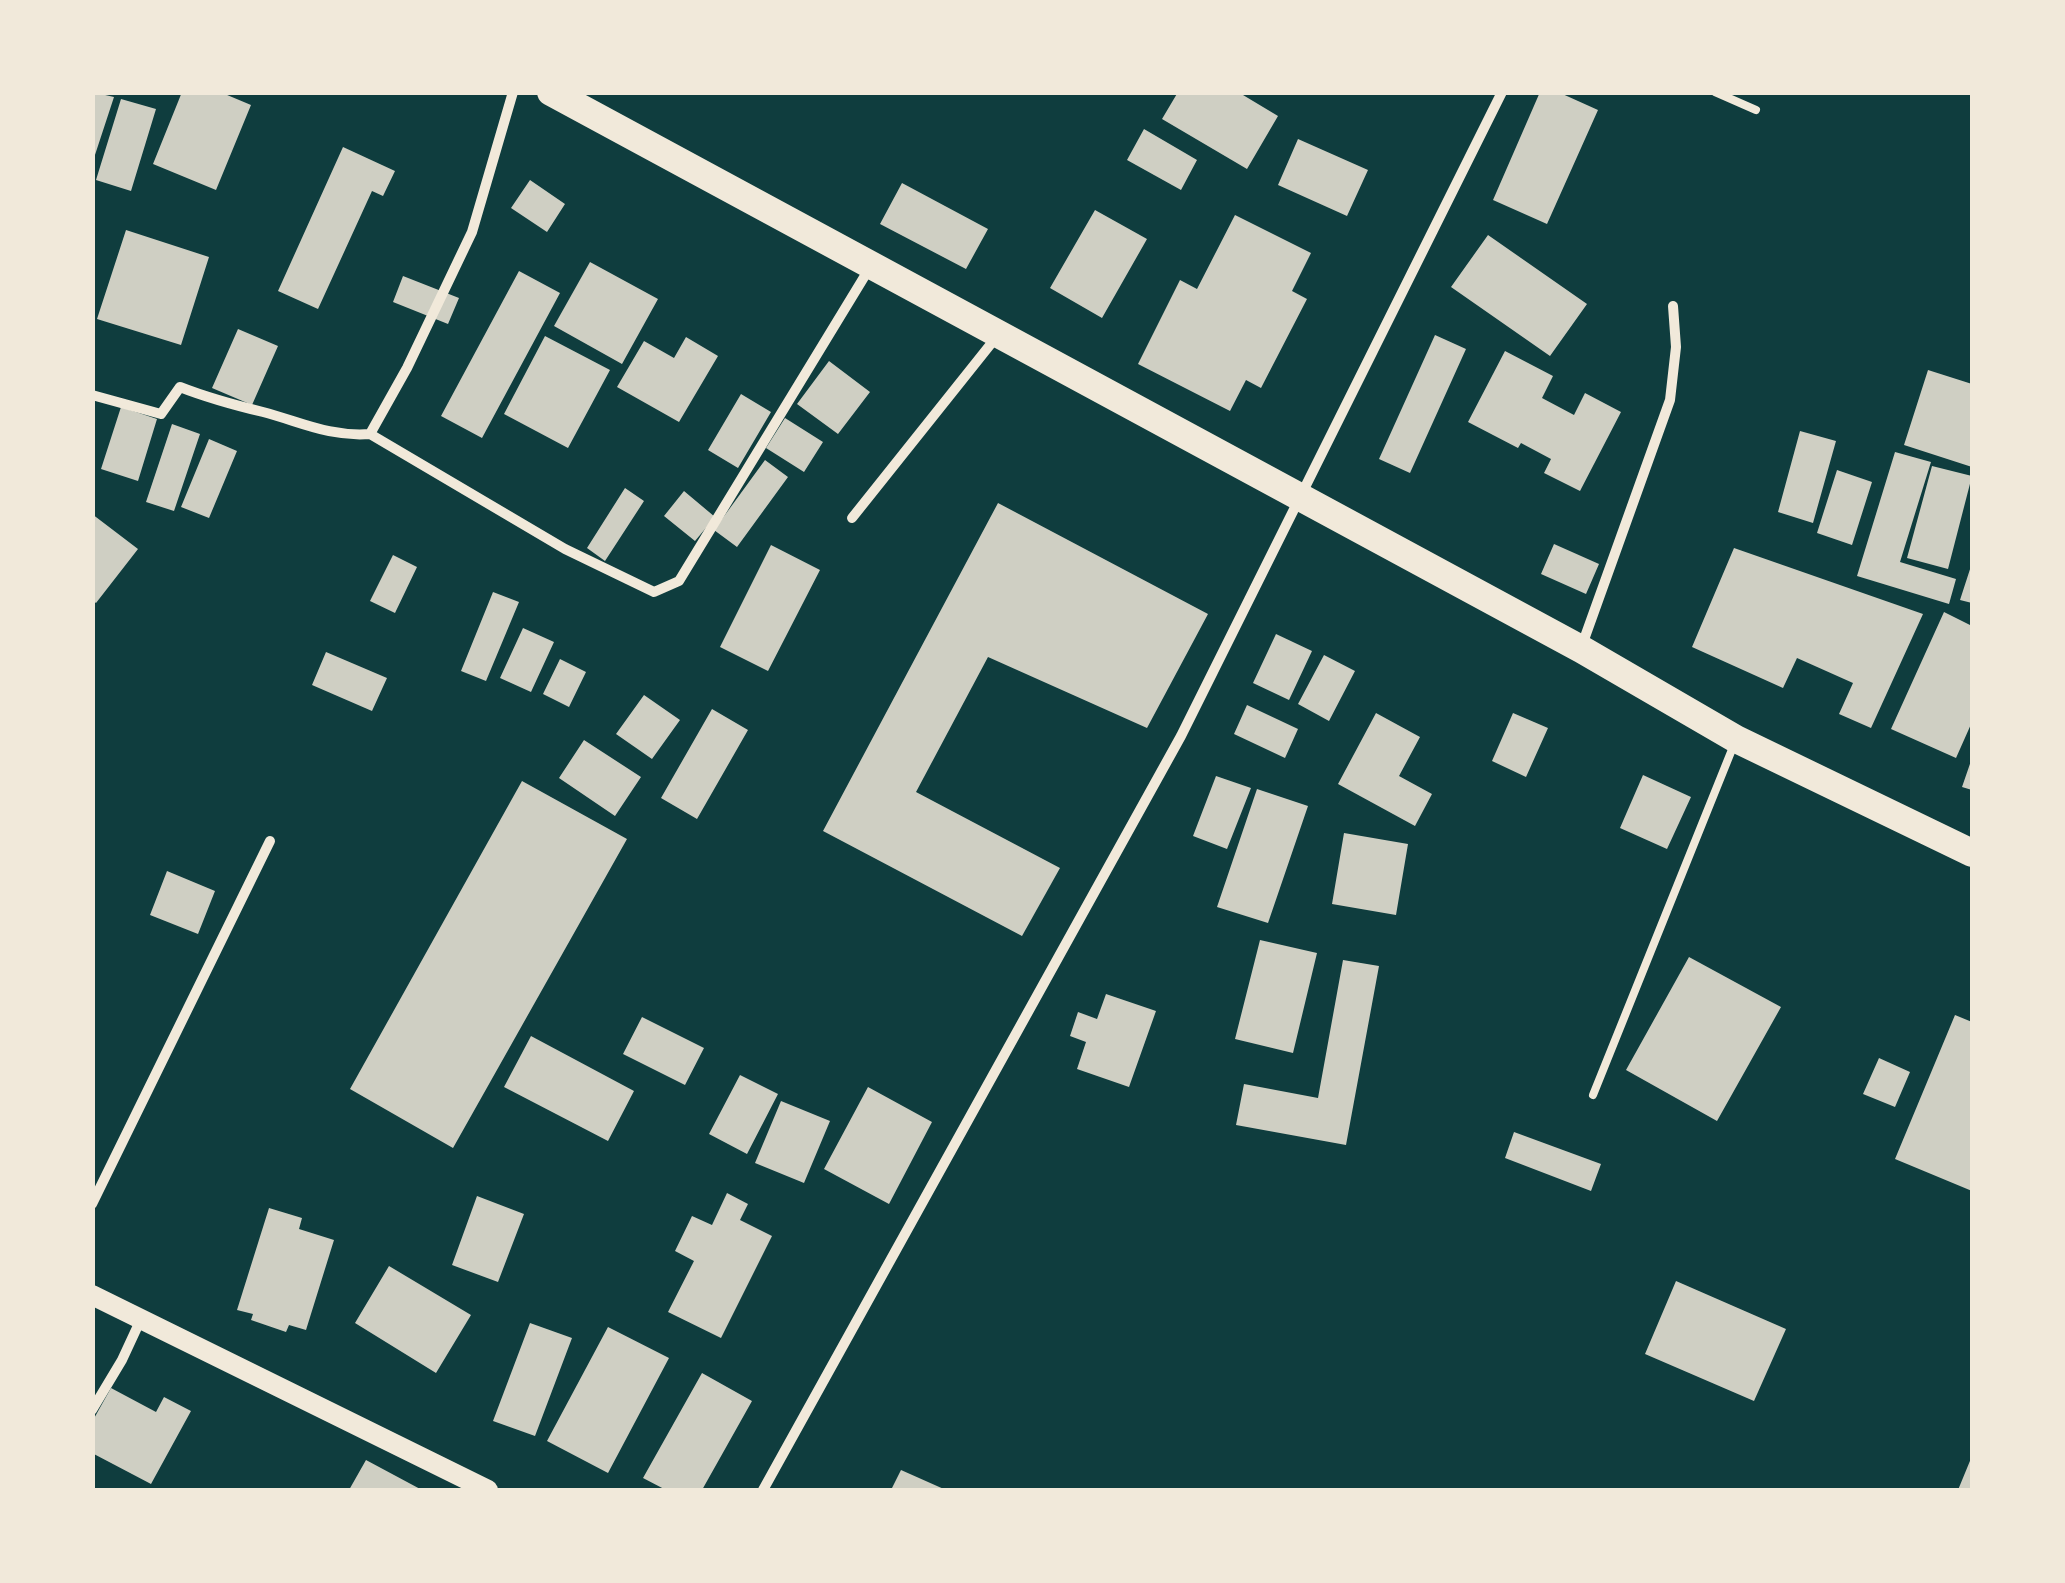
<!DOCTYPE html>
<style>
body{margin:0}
#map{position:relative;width:2065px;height:1583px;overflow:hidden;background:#0f3d3e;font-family:"Space Grotesk",sans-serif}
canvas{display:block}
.frame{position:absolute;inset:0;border:95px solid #f1e9da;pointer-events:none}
</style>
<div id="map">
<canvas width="2065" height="1583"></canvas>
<div class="frame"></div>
</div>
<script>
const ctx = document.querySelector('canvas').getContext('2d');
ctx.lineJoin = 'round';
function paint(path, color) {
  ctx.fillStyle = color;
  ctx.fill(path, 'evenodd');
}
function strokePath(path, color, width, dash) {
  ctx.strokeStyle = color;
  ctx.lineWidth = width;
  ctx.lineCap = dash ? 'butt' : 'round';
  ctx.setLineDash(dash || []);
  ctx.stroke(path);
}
const building = new Path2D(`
 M92 92 114 97 93 161H92Z
 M182 92H220L251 105 216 190 153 164Z
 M1178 92H1238L1278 116 1247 169 1162 119Z
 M1540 92H1558L1598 110 1547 224 1493 200Z
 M121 99 156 109 131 191 96 180Z
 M1144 129 1197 160 1181 190 1127 160Z
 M1298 139 1368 170 1347 216 1278 185Z
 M343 147 395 171 383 196 372 191 318 309 278 291Z
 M530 180 565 204 547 232 511 208Z
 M902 183 988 229 966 269 880 224Z
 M1095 210 1147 239 1102 318 1050 288Z
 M1235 215 1311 253 1292 291 1307 299 1261 388 1246 380 1230 411 1138 364 1180 280 1197 289Z
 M126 230 209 257 181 345 97 319Z
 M1488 235 1587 304 1550 356 1451 287Z
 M590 262 658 299 622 364 554 326Z
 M519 271 560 293 482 438 441 416Z
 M403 276 459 298 448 324 393 302Z
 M238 329 278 346 252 405 212 388Z
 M1435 335 1466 349 1410 473 1379 459Z
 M545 336 610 370 568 448 504 414Z
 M686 337 718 356 679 422 617 387 644 341 674 358Z
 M1505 351 1553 376 1542 398 1574 415 1585 393 1621 412 1580 491 1544 473 1551 459 1521 443 1518 448 1468 422Z
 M829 361 870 392 838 434 797 404Z
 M1928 370 1972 384V467L1904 445Z
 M741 394 771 412 738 468 708 450Z
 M121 407 157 419 138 481 101 469Z
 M785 418 823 442 804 472 766 448Z
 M172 424 200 434 174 511 146 502Z
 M1800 431 1836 441 1813 523 1778 512Z
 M209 439 237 451 209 518 181 507Z
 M1895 452 1931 462 1900 562 1956 579 1949 604 1857 576Z
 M765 460 788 477 737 547 714 530Z
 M1932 466 1972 476 1948 569 1907 558Z
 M1837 470 1872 482 1852 545 1817 533Z
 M625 488 644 501 605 561 587 548Z
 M684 491 715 517 695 541 664 516Z
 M998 503 1208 614 1147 728 988 657 916 792 1060 868 1022 936 823 831Z
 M92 514 138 549 96 603 92 600Z
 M1554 544 1599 564 1586 594 1541 574Z
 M771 545 820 570 768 671 720 647Z
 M1734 548 1923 614 1871 728 1839 714 1853 683 1797 658 1783 688 1692 647Z
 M393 555 417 567 395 613 370 601Z
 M1972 563V603L1960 600Z
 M493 592 519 602 486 681 461 671Z
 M1944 612 1972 626V722L1956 758 1891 729Z
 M523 628 554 642 531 692 500 678Z
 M1276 634 1312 651 1289 700 1253 683Z
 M326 652 387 678 372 711 312 685Z
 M1324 655 1355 671 1329 721 1298 704Z
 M560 659 586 672 569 707 543 694Z
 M644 695 680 720 652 759 616 734Z
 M1247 705 1298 729 1285 758 1234 734Z
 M712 709 748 730 697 819 661 798Z
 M1376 713 1420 737 1399 776 1432 794 1415 826 1338 784Z
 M1513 713 1548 728 1526 777 1492 761Z
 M584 740 641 777 615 816 559 778Z
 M1972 758V790L1962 787Z
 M1643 775 1691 797 1667 849 1620 828Z
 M1216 776 1251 788 1227 849 1193 836Z
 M522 781 627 839 453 1148 350 1089Z
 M1257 789 1308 806 1268 923 1217 907Z
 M1344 833 1408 844 1396 915 1332 904Z
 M167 871 215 891 198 934 150 915Z
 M1260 940 1317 953 1293 1053 1235 1039Z
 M1689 957 1781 1007 1717 1121 1626 1070Z
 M1343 960 1379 966 1346 1145 1236 1125 1244 1084 1318 1098Z
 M1106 994 1156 1011 1129 1087 1077 1069 1086 1042 1070 1036 1078 1012 1097 1019Z
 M1955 1015 1972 1022V1191L1895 1159Z
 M642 1017 704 1048 685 1085 623 1054Z
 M531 1036 634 1091 608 1141 504 1087Z
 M1879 1058 1910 1072 1895 1107 1863 1094Z
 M740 1075 778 1094 747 1154 709 1134Z
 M868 1087 932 1122 889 1204 824 1169Z
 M781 1101 830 1121 804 1183 755 1163Z
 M1514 1132 1601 1164 1591 1191 1505 1158Z
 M727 1193 748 1204 740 1220 772 1236 721 1338 668 1312 694 1261 675 1251 692 1216 712 1225Z
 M477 1196 524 1214 498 1282 452 1265Z
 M269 1208 302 1218 299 1229 334 1240 306 1330 289 1325 286 1332 251 1320 253 1314 237 1310Z
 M389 1266 471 1315 436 1373 355 1323Z
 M1676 1281 1786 1329 1754 1401 1645 1354Z
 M530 1323 572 1338 535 1436 493 1421Z
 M608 1327 669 1358 608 1473 547 1441Z
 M702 1373 752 1401 702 1490H666L643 1478Z
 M111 1388 156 1412 164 1397 191 1411 151 1484 92 1453V1422Z
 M1972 1456V1490H1958Z
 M366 1460 422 1490H349Z
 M901 1470 946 1490H891Z`);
const service = new Path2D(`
 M1715 92 1756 110
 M1593 1095 1735 742`);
const minor = new Path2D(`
 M92 395 161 414 180 387C208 398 234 405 263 412 301 422 329 437 370 434L565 549 654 592 679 581 869 269
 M370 434 407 368 472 232 513 92
 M852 518 998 335
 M1581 648 1670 400 1676 347 1673 306
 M92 1204 270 841
 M92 1410 122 1360 141 1319
 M763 1490 1181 736 1502 92`);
const secondary = new Path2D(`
 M92 1295 488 1490`);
const trunk = new Path2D(`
 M551 92 1581 649 1736 739 1972 853`);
paint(building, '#cfcfc3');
strokePath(service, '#f1e9da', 8);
strokePath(minor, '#f1e9da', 10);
strokePath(secondary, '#f1e9da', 20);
strokePath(trunk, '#f1e9da', 28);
</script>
